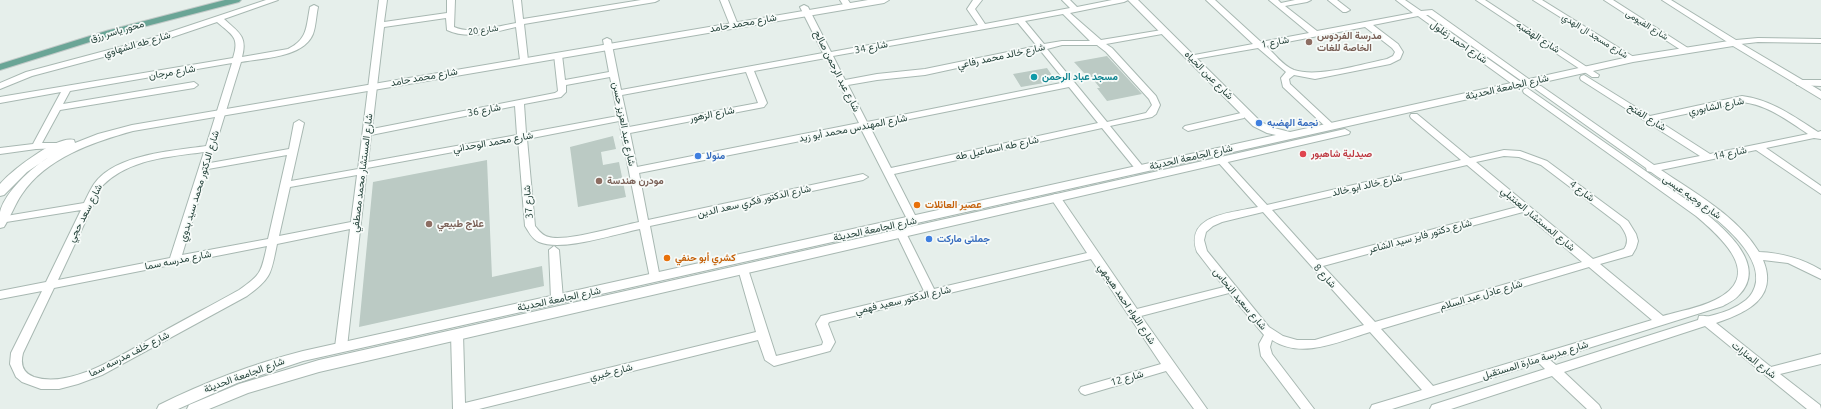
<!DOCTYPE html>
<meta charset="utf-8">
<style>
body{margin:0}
canvas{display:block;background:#e6efeb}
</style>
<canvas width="1821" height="409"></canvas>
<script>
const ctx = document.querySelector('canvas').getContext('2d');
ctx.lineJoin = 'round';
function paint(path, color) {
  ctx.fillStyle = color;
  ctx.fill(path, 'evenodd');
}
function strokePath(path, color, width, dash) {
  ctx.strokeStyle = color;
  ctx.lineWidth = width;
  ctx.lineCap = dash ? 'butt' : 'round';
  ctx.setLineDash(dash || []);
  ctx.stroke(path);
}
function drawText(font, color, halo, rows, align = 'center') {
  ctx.font = font + ' Ubuntu,Vazirmatn,sans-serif';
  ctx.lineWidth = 3.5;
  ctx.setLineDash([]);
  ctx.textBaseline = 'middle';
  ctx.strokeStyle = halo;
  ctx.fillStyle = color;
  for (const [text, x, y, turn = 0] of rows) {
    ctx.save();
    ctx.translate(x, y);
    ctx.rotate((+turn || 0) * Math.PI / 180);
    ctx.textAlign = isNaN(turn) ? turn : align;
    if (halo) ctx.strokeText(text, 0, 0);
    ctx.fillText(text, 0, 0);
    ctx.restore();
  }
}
const building = new Path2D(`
 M1107 56 1142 94 1107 101 1097 88H1100L1088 73H1084L1074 62Z
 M1047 68 1056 81 1021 87 1013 74Z
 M613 136 616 149 601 152 603 165 619 162 626 197 578 207 570 147Z
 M487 160 492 277 542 266 544 286 359 327 373 182Z`);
const minor = new Path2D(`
 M266 0H278L224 19C238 32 248 36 242 57L288 49C308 39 306 27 310 7L314 5 318 7C316 16 316 26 313 34 303 58 262 58 241 62L210 163 289 149 294 123 299 120 304 123 291 181 358 169 379 0H387L384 22 447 13V0H455L454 27C471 35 498 26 516 23L513 0H521L523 19 641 0H659L655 2 524 24 528 60 524 63 520 60 516 27C495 32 468 40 447 30L446 18 384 27 372 129 555 93 558 91 554 55 558 53 562 55 565 80 609 72 603 40 607 38 611 40 621 90 823 53 800 7 804 5 808 7 831 52 978 25 967 9 973 0H982L975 9 985 24 1070 8 1062 0H1070L1077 7 1112 0H1128L1124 2 1070 13 1101 40 1162 30V34L1106 44 1112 48 1156 96 1160 105 1156 114 1152 117 1110 126 1145 169 1140 172 1137 171 1102 128 894 174 918 221 913 224 908 221 861 129 639 173 648 220 863 174 868 177 863 180 650 226 660 278 659 281H651L650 278 640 229C615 234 562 252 539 242 532 239 529 232 525 226L518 140 367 168 347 347 345 350 341 351 337 350 335 347 350 229 277 244C271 273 272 278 247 296L102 375 78 384 59 389H41L22 382 16 377 10 364 11 353 42 291 0 299V291L46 282 81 210 0 223V217L84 203C87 197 90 190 94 184 115 154 173 151 206 146L232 63 70 91 63 104 194 82 198 85 194 88 60 110 42 143H65L67 145 62 148 36 149 0 154V148L33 144 61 92 0 103V97L233 58C240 37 232 35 217 22L152 44 32 76 0 89V83L26 72 146 40ZM1063 14 1090 41H1062L1044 44 1025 21ZM1018 23 1037 46 925 69 877 74 845 80 833 56ZM1062 45H1097L1106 52 1149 99 1152 105 1146 113 1107 122 1047 49ZM1040 50 1066 82 867 122 848 85 877 80 925 75ZM826 58 859 123 637 167 630 133 764 107 767 103 754 71ZM746 72 758 103 629 127 622 95ZM610 77 618 116 526 133 524 104 561 97 566 92V85ZM1069 87 1098 123 891 168 870 127ZM515 106 517 135 368 162 371 135ZM619 121 639 222C619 226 566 242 549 237 543 236 539 231 535 226L527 139ZM204 152 170 258 58 280 102 186C129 159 168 157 204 152ZM287 155 268 239 182 255 208 169ZM357 175 351 222 279 236 290 187ZM267 246C261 272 262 274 239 290 214 304 189 317 164 331 130 349 74 390 34 377 23 373 20 365 23 353L54 288Z
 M720 0H728L738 25 737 27H731L730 25Z
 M840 0H848L852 6 848 8H845Z
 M1206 0H1215L1261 42 1309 33 1269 0H1278L1281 3 1295 0H1311L1307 2 1285 6 1317 31 1413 13 1396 0H1405L1421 11 1432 10 1533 82 1529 85 1526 84 1428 15H1426L1521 82 1522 84 1521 86H1515L1418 16 1373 25 1398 44 1403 52 1400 59 1390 64 1315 79 1294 75 1289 79 1290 84 1335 126 1333 128H1327L1283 87 1281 78 1286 72 1258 48 1189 60V56L1253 44ZM1365 27 1392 48 1395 52 1393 56 1387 59C1362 64 1318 78 1294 70 1283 66 1274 53 1266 46Z
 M1328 0H1337L1350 10 1346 12H1343Z
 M1476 0H1485L1599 75 1598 77H1592Z
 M1533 0H1542L1637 59 1633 61H1630Z
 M1604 0H1613L1691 50 1690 52H1684Z
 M1662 0H1671L1736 40 1758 38 1821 39V43L1758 42 1732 45Z
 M1584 75 1650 116 1742 96C1772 100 1793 116 1818 132L1821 131V139L1814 138 1766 148 1821 186V194L1756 150 1661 170C1695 193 1737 216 1759 252 1782 253 1801 258 1821 270V279L1788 263 1763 260C1779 298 1746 313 1716 323L1771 367 1821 354V364L1780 374 1820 405 1821 409H1807L1705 326 1564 372 1599 405 1601 409H1587L1552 376 1451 409H1430L1432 405 1545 369 1539 363 1392 409H1370L1372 405 1422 390 1370 332C1340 341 1302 360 1272 340L1270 347 1272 354 1314 409H1301L1261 356 1259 344 1264 335 1229 293 1141 316 1207 409H1194L1166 371 1085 395 1081 393 1079 390 1081 387 1161 364 1091 259 829 322 828 324 835 342 830 351 774 366 765 360 758 340 479 409H453L451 334 453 331 457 330 461 331 463 334 465 403 756 332 738 269 739 266H747L748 269 776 356 822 345 823 342 816 324 821 316 924 291 896 233 897 231H905L934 289 1087 253 1050 197 1055 194 1059 195 1137 309 1224 287 1197 252C1184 214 1232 213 1258 207L1217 161 1215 159 1217 157H1223L1267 205 1461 160 1411 118 1410 116 1411 114H1417L1470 158 1504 150 1520 151 1547 161 1628 221 1636 234 1638 241 1636 248 1632 255 1600 264 1663 316C1680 311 1699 308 1715 300 1765 276 1722 238 1696 216L1524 93 1523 91 1524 89 1527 88 1704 212C1726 230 1768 266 1739 295 1735 300 1728 303 1723 306L1550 360 1556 365 1698 320 1699 316C1704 315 1706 317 1710 316 1723 313 1736 308 1746 300 1752 295 1755 288 1756 282 1762 241 1680 193 1651 172L1647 171 1646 168 1534 88 1535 86H1541L1654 165 1700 156 1581 80 1580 78 1581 76ZM1742 102C1768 105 1787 120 1808 134L1710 154 1657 120ZM1504 156 1519 157 1541 165 1620 225C1626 233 1630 241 1624 249L1593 259 1476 162ZM1467 165 1517 207 1317 260 1272 210ZM1263 212 1364 325 1315 340H1297L1283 336 1269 327 1207 251 1204 240 1206 232 1213 226 1222 222ZM1523 212 1582 262 1375 322 1323 266ZM1589 267 1652 320 1433 386 1381 329Z
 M1800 80H1821V86L1797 85 1796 83 1797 81Z
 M1241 113 1244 114 1245 116 1244 118 1188 131 1183 128 1185 126Z
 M554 246 559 250 563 299 561 302H553L551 299 549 250Z`);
const tertiary = new Path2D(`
 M868 0H889L884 3 133 131C93 142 46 158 22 194 15 204 11 216 4 227L0 228C0 223 0 217 0 212 5 192 31 168 49 157L27 172 4 195 0 196V184C11 171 57 135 74 140L75 143 98 134 132 125Z
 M1128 0H1138L1261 122 1274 128 1290 132 1633 56 1735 40 1821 91V99L1733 46 1633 62 303 361 237 383 178 409H157L159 405C205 382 253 364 303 351L1276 135 1267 133 1253 126Z
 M1345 129 1350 132 1349 134 319 372 248 393 209 409H187L189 405 239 384 319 360Z`);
const primary = new Path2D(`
 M225 0H241L239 2 112 35 0 70V64L106 31Z`);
const markers = [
 [1309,42,4,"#8d6e63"],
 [1034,77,4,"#0f9aa8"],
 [1259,123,4,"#3f7fe0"],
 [1303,154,4,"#e0444e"],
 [698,156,4,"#3f7fe0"],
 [599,181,4,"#8d6e63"],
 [917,205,4,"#e8710a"],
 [429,224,4,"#8d6e63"],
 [929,239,4,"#3f7fe0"],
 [667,258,4,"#e8710a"]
];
const farStreetnames = [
 ["شارع الفيومى",1647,25,32],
 ["شارع 20",483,30,-8],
 ["شارع مسجد ال الهدي",1595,36,32]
];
const streetNames = [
 ["شارع محمد حامد",743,23,-10],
 ["محور ياسر رزق",117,31,-16],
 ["شارع الهضبه",1538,37,33],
 ["شارع 1",1275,42,-11],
 ["شارع احمد زغلول",1459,42,35],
 ["شارع طه الشهاوي",137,44,-16],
 ["شارع 34",871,47,-11],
 ["شارع خالد محمد رفاعي",1001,56,-12],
 ["شارع عبد الرحمن صالح",837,71,63],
 ["شارع مرجان",172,72,-9],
 ["شارع عين الحياه",1209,75,45],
 ["شارع محمد حامد",424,77,-10],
 ["شارع الجامعة الحديثة",1507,87,-13],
 ["شارع الشابوري",1716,106,-11],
 ["شارع 36",484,110,-11],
 ["شارع الزهور",712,114,-11],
 ["شارع الفتح",1647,117,32],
 ["شارع عبد العزيز حسن",624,124,79],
 ["شارع المهندس محمد أبو زيد",853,128,-11],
 ["شارع محمد الوحداني",493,142,-10],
 ["شارع طه اسماعيل طه",997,148,-12],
 ["شارع 14",1730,153,-12],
 ["شارع الجامعة الحديثة",1191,157,-13],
 ["شارع المستشار محمد مصطفي",362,173,-83],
 ["شارع خالد ابو خالد",1367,185,-13],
 ["شارع الدكتور محمد سيد بدوي",199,186,-73],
 ["شارع 4",1582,191,37],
 ["شارع وجيه عيسى",1692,197,35],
 ["شارع الدكتور فكري سعد الدين",754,201,-13],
 ["شارع 37",528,202,-95],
 ["شارع سعد حجي",85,213,-63],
 ["شارع المستشار العنتبلي",1538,219,40],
 ["شارع الجامعة الحديثة",875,229,-12],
 ["شارع دكتور فايز سيد الشاعر",1420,236,-15],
 ["شارع مدرسه سما",178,260,-11],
 ["شارع 8",1325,276,48],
 ["شارع عادل عبد السلام",1481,295,-16],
 ["شارع الجامعة الحديثة",559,299,-12],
 ["شارع سعيد النحاس",1240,299,50],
 ["شارع الدكتور سعيد فهمي",903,300,-13],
 ["شارع اللواء احمد هيمهي",1127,304,56],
 ["شارع خلف مدرسه سما",129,354,-27],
 ["شارع مدرسة منارة المستقبل",1535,360,-17],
 ["شارع المنارات",1754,360,38],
 ["شارع خيري",611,372,-14],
 ["شارع الجامعة الحديثة",244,375,-20],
 ["شارع 12",1127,378,-16]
];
const educationNames = [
 ["مدرسة الفردوس",1317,36],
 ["الخاصة للغات",1317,48],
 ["مودرن هندسة",607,181],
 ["علاج طبيعي",437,224]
];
const cultureNames = [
 ["مسجد عباد الرحمن",1042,77]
];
const shopNames = [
 ["نجمة الهضبه",1267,123],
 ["منولا",706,156],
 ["جملتى ماركت",937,239]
];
const healthNames = [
 ["صيدلية شاهبور",1311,154]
];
const foodNames = [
 ["عصير العائلات",925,205],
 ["كشري أبو حنفي",675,258]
];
paint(building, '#bbcac4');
strokePath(minor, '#a8b8b2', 2);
strokePath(tertiary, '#a8b8b2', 2);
strokePath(primary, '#c2cac8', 2);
paint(minor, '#fff');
paint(tertiary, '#fff');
paint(primary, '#6aa596');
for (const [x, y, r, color] of markers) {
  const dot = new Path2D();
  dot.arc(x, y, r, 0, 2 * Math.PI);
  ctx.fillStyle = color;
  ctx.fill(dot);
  strokePath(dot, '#f7fbf9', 1.5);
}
drawText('9px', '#24423a', '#f7fbf9', farStreetnames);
drawText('10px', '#24423a', '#f7fbf9', streetNames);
drawText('bold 10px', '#785e54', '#f7fbf9', educationNames, 'left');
drawText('bold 10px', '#0d838f', '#f7fbf9', cultureNames, 'left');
drawText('bold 10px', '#366cbe', '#f7fbf9', shopNames, 'left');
drawText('bold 10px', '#be3a42', '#f7fbf9', healthNames, 'left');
drawText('bold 10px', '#c56008', '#f7fbf9', foodNames, 'left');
</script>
